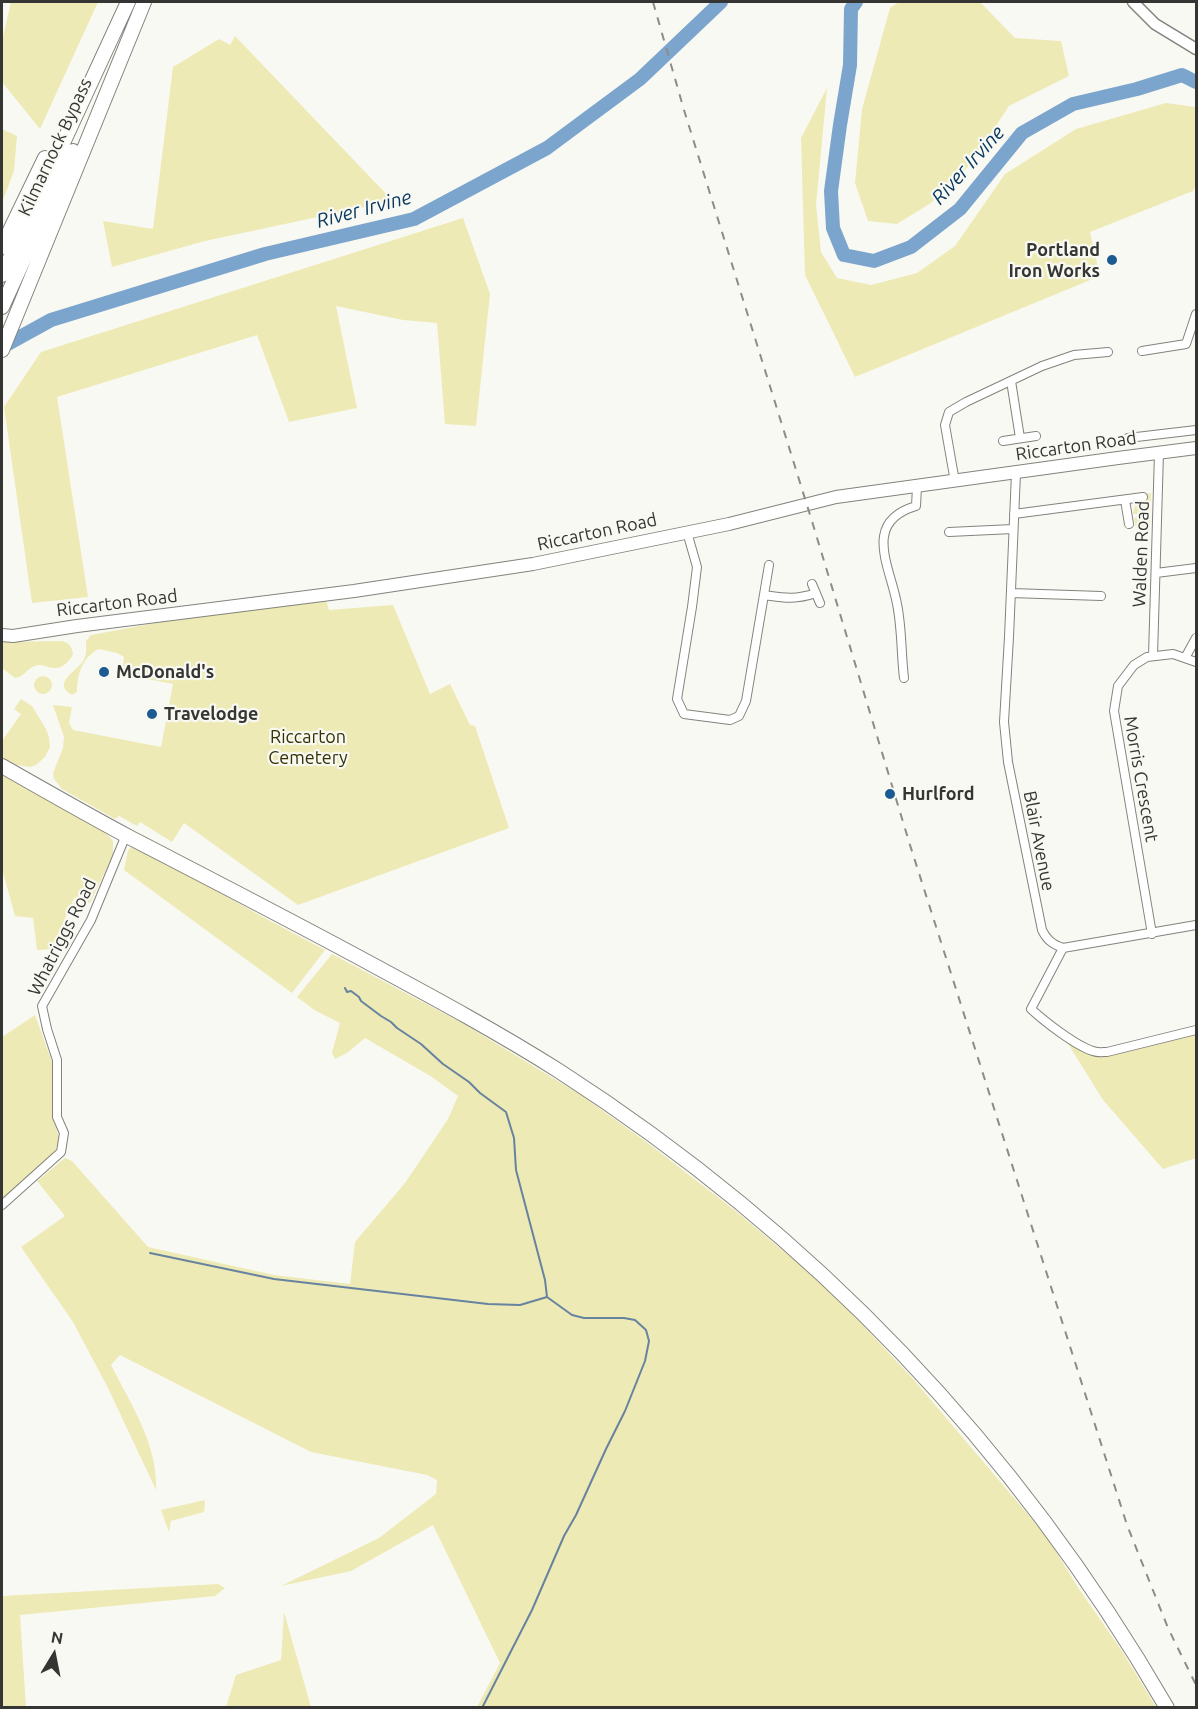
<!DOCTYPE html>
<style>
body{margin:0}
#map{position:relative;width:1198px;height:1709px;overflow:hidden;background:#f9f9f3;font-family:Ubuntu,sans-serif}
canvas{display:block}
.frame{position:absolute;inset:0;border:3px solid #353533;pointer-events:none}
.north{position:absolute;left:24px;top:1625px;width:60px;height:60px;-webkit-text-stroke:4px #f9f9f3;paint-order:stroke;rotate:10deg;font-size:16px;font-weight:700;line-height:24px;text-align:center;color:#353533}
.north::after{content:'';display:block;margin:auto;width:21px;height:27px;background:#353533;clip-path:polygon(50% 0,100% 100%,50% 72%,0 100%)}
</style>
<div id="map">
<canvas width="1198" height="1709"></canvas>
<div class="frame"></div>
<div class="north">N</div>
</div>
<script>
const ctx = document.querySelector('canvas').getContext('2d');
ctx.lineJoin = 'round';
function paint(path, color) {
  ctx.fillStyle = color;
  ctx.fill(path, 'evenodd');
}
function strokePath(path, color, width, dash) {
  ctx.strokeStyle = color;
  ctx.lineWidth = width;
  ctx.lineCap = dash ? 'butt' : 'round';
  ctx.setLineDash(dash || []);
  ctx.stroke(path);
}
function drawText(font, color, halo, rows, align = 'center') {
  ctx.font = font + ' Ubuntu,sans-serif';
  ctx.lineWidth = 4.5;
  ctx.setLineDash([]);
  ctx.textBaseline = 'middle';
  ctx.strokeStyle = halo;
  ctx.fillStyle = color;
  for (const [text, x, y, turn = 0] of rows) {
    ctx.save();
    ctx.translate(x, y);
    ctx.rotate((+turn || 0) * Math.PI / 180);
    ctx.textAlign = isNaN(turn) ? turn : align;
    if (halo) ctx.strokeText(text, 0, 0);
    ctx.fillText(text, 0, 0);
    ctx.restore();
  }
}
const green = new Path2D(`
 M11 2H98L40 129 2 82V41Z
 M899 2H980L1015 38 1061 41 1069 76 1009 106 970 165 931 203 897 224 868 221 855 183 862 109 890 8Z
 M235 36 393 201 205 241 112 267 103 221 153 229 173 67 219 39 230 45Z
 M827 88 816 205 821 252 837 278 871 285 917 273 955 246 1005 174 1076 129 1166 103 1196 107V185L1193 191 1090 232 1100 276 855 377 805 275 801 138Z
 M2 129 17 136 14 171 2 203Z
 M463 218 490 294 476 426 445 424 437 323 403 320 336 306 357 408 289 422 257 335 57 397 88 597 32 603 4 407 41 352Z
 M1151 493 1150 527 1136 528 1134 518 1138 517 1140 519H1144L1147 515 1145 512 1141 511 1138 514H1133C1134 506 1137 502 1146 500L1145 494Z
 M326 600 329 610 393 605 430 694 450 684 470 725 475 726 509 828 298 905 184 823 172 842 140 822 137 826 119 816 115 819 62 789 54 779 53 773 63 748 64 737 53 705 72 707 69 723 73 730 161 747 173 684 122 674 124 657 117 653 99 649C82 657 77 675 77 692L72 695C51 683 77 671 83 661 87 655 86 648 86 641L91 635 161 622Z
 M61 641C69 642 72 647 73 654 70 661 62 669 54 668 47 668 42 663 35 666 26 669 25 677 15 678L2 668V642Z
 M34 685a9 9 0 1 1 18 0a9 9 0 1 1-18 0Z
 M21 699 32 706 46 729 49 737 50 747 45 757 36 765 30 767 17 765 2 757V741L21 714 14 709Z
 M2 774 105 832 113 841V855L90 903 74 898 52 949 37 950 33 918 15 916 3 872 2 871Z
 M133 846 140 847 261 916 325 950 292 993 124 870 128 850Z
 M332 954 464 1024 581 1095 649 1144 733 1209 830 1290 914 1380 1047 1537 1079 1589 1122 1651 1156 1707H477L500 1663 433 1525 351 1571 281 1586 379 1538 436 1494 437 1480 427 1475 311 1452 120 1355 111 1365C131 1404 158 1445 156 1490L108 1388 73 1322 21 1247 65 1216 37 1181 65 1158 72 1161 148 1247 274 1275 350 1284 355 1242 405 1183 448 1119 458 1096 432 1077 365 1038 347 1053 335 1059 332 1053 340 1023 316 1011 297 997Z
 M35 1015 52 1062 54 1121 60 1140 55 1151 2 1202V1037Z
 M1196 1034V1158L1163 1169 1103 1100 1067 1042 1091 1055 1104 1057Z
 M205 1500 204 1512 171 1521 169 1532 161 1510Z
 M218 1584 225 1588 215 1596 20 1615 26 1707H2V1596Z
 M284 1612 311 1707H226L236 1675 281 1660Z`);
const stream = new Path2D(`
 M345 988 347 992 351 991 359 997 361 1001 381 1016 391 1022 397 1028 421 1044 443 1064 469 1082 480 1093 506 1112 514 1138 516 1170 545 1280 547 1297
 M150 1253 274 1279 488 1304 520 1305 547 1297 572 1315 584 1318H624L635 1320 646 1330 649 1341 645 1361 625 1411 606 1449 576 1515 564 1536 532 1610 482 1708`);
const river = new Path2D(`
 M856 2 851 9 850 65 840 125 831 191 833 228 844 255 874 261 911 247 960 209 1022 133 1073 104 1137 89 1182 75 1196 82
 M2 347 51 320 265 254 414 219 547 148 640 79 721 2`);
const street = new Path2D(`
 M1142 351 1186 344 1196 314
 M1011 381 1020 438
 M1128 438 1196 430
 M1003 441 1036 436
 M1016 473 1009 637 1004 722 1008 762 1042 930C1047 940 1052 944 1063 948L1196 925
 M955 482 945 425 949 412 966 402 1042 366 1074 355 1108 352
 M1125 500 1129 524
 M1014 514 1143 497
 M687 532 697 567 692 607 677 699 684 714 730 720 739 716 746 701 769 565
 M949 532 1013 529
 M1156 573 1196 568
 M812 584 820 603
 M1011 593 1101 596
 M764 595C785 598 795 600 816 593
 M1153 656 1159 453
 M1185 658 1196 638
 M904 678C901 653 902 628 897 604 890 566 862 522 916 506L917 487
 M1152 934 1114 711 1118 686 1134 665 1147 657 1173 654 1196 662
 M1063 948 1031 1009C1044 1021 1076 1046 1093 1051 1098 1053 1103 1052 1107 1052L1196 1030
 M2 1205 61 1152 64 1133 57 1117V1060L47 1029 42 1006 91 920 126 835`);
const secondary = new Path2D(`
 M1133 2 1155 24 1196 49`);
const primary = new Path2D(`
 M2 635 13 636 77 626 354 591 533 564 729 524 836 497 1118 458 1196 448`);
const highway = new Path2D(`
 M2 247 45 158
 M2 275 128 2
 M2 307 73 151
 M2 350 144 2
 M2 766C44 790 86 814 129 837 210 879 292 921 373 965 436 999 499 1033 559 1071 812 1234 1016 1447 1167 1708`);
const rail = new Path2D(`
 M653 2 684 110 811 518 910 845 1127 1525 1168 1628 1196 1685`);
const markers = [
 [1112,260,6,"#1c5b91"],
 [104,672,6,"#1c5b91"],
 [152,714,6,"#1c5b91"],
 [890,794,6,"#1c5b91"]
];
const streetNames = [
 ["Kilmarnock Bypass",55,147,-65],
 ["Riccarton Road",1076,446,-8],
 ["Riccarton Road",597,532,-12],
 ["Walden Road",1141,554,-88],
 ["Riccarton Road",117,603,-7],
 ["Morris Crescent",1141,779,80],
 ["Blair Avenue",1039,841,79],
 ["Whatriggs Road",62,937,-63]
];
const poiNames = [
 ["Portland",1100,250,"right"],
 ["Iron Works",1100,271,"right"],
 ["McDonald's",116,672],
 ["Travelodge",164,714],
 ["Hurlford",902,794]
];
const parkNames = [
 ["Riccarton",308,737],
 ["Cemetery",308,758]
];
const waterNames = [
 ["River Irvine",968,165,-48],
 ["River Irvine",364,209,-15]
];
paint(green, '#eeeab5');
strokePath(stream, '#67839f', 2);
strokePath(river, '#7ca5cd', 14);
strokePath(street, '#83837d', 10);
strokePath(secondary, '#83837d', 13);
strokePath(primary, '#83837d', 14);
strokePath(highway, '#83837d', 16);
strokePath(street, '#fff', 8);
strokePath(secondary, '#fff', 10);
strokePath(primary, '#fff', 12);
strokePath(highway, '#fff', 14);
strokePath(rail, '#8c8c88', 2, [8, 8]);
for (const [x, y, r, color] of markers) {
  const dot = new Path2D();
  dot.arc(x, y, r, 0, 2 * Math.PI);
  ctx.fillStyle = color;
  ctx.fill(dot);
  strokePath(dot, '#f9f9f3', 2);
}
drawText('18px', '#353533', '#f9f9f3', streetNames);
drawText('bold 18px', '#353533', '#f9f9f3', poiNames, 'left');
drawText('18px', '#353103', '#f9f9f3', parkNames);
drawText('italic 20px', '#0a3960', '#f9f9f3', waterNames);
</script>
